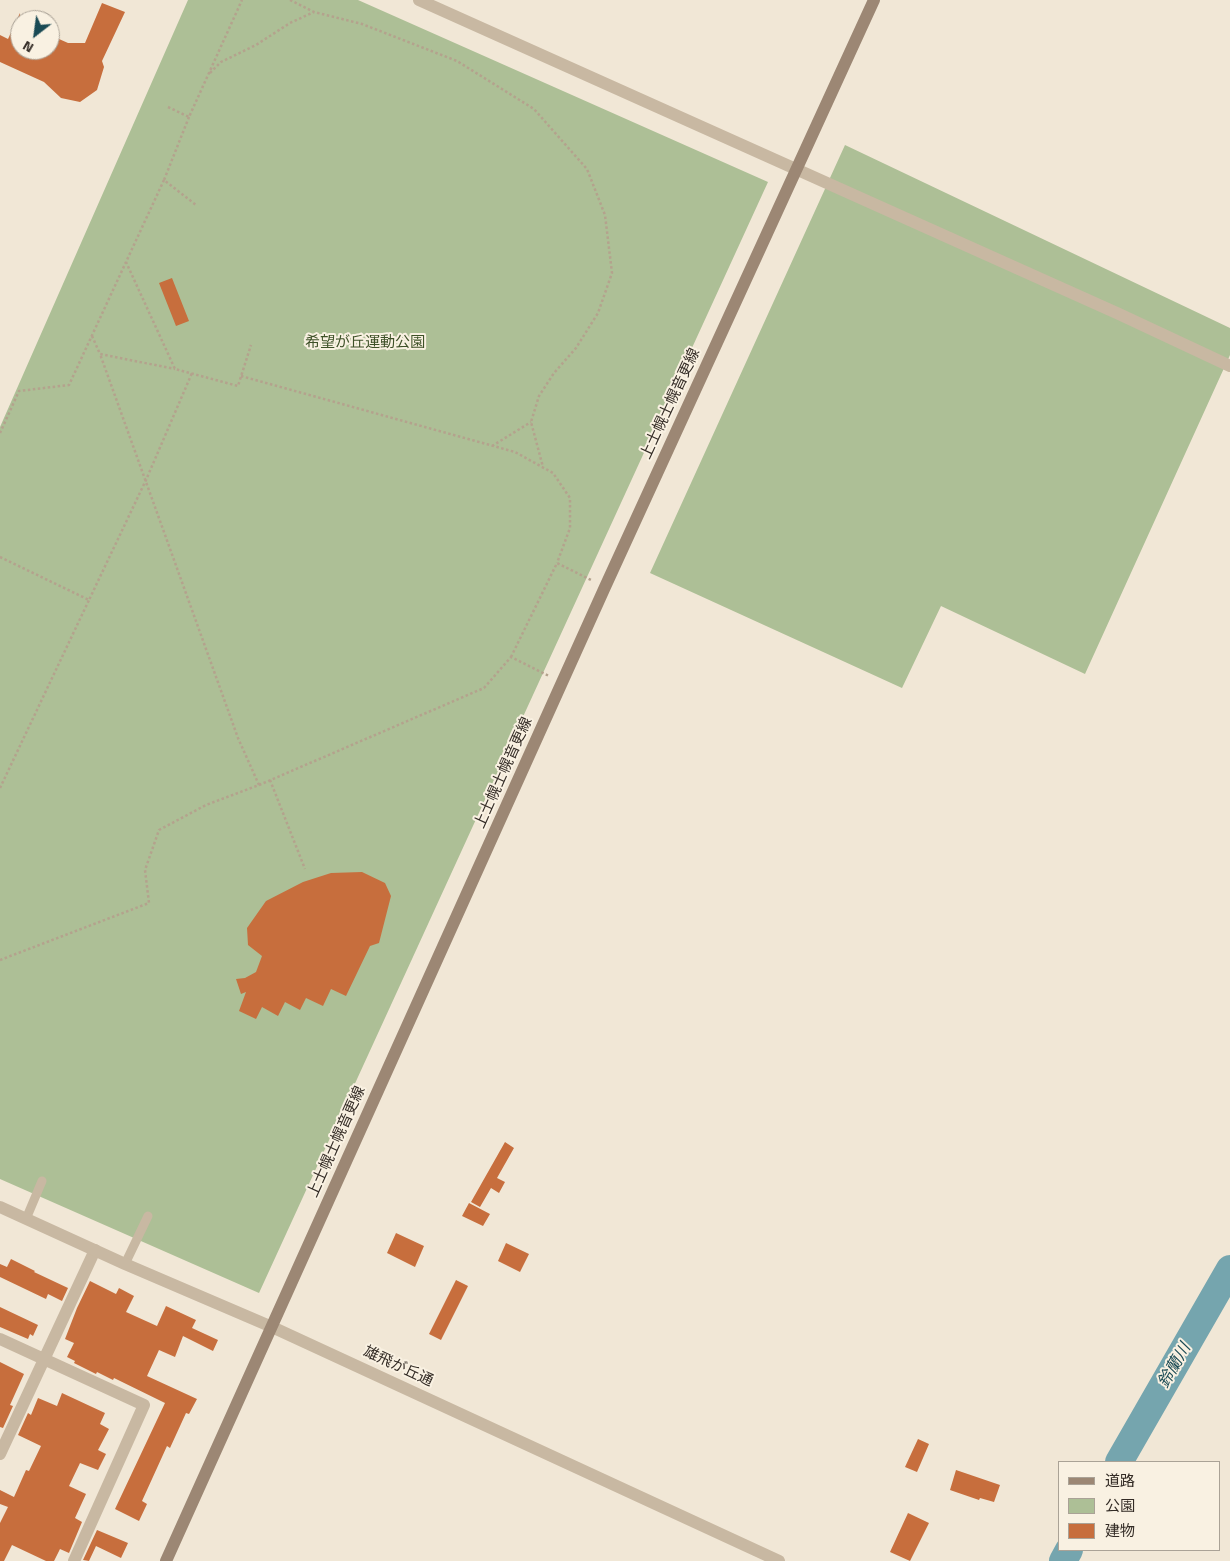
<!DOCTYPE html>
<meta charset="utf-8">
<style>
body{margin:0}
#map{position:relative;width:1230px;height:1561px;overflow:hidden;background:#f1e7d6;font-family:"Titillium Web","Noto Sans JP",sans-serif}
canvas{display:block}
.legend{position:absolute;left:1058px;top:1461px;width:162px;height:90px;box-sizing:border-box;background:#f9f1e2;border:1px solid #aaa296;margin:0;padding:6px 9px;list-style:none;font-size:15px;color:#332b25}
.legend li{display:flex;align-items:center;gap:10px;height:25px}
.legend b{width:25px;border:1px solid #aaa296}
.north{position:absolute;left:10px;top:10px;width:50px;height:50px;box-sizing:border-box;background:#f9f1e2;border:1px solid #aaa296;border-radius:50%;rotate:210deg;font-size:14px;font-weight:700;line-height:20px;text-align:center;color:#332b25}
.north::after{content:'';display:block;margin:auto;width:18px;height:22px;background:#1a4a54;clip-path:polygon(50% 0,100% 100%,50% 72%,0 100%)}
</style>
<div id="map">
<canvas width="1230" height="1561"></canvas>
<ul class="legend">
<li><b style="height:6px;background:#9c8774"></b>道路</li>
<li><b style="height:14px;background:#adbf96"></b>公園</li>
<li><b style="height:14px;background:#c76e3d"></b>建物</li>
</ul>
<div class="north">N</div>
</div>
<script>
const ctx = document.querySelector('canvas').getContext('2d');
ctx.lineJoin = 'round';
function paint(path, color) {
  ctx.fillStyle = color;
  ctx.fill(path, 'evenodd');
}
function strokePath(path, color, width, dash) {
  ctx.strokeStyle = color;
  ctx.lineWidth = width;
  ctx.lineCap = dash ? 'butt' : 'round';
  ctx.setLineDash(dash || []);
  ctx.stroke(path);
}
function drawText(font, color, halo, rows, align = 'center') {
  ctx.font = font + ' "Titillium Web","Noto Sans JP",sans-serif';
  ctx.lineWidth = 4;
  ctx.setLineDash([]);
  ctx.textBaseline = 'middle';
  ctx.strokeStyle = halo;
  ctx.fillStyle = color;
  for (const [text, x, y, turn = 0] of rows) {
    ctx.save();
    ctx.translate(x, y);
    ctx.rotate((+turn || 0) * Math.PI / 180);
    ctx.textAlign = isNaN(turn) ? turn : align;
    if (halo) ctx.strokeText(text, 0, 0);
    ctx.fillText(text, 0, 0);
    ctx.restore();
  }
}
const green = new Path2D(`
 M188 0H358L768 182 259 1293 0 1179V427Z
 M845 145 1230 328V355L1085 674 941 606 902 688 650 573Z`);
const river = new Path2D(`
 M1119 1462 1230 1269
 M1063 1561 1069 1550`);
const building = new Path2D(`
 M102 3 125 12 102 61 104 67 97 90 80 102 61 98 44 82 0 62V35L8 39 20 13V50H50V35L68 43H85Z
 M172 278 189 321 176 326 159 283Z
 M362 872 385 883 391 896 379 943 370 946 346 996 331 989 323 1006 306 998 300 1010 285 1002 278 1016 262 1007 256 1019 239 1011 246 992 241 994 236 979 245 978 256 972 262 956 248 945 247 928 266 901 303 882 331 873Z
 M505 1142 514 1148 497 1178 505 1182 499 1193 491 1188 480 1207 471 1202Z
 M469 1203 490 1214 483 1226 462 1216Z
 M396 1233 424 1246 415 1267 387 1253Z
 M506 1243 529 1254 520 1272 498 1261Z
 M11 1259 35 1271 34 1272 68 1288 62 1301 48 1294 46 1299 0 1277V1264L7 1267Z
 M456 1280 468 1286 441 1340 429 1334Z
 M90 1281 116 1294 119 1288 134 1296 126 1312 157 1326 166 1306 196 1320 192 1328 218 1340 213 1351 183 1336 175 1357 159 1350 147 1376 197 1399 189 1414 186 1413 170 1448 167 1446 142 1501 147 1504 139 1521 115 1509 165 1403 114 1378 113 1380 97 1372 96 1374 74 1363 75 1361 67 1357 74 1343 65 1339 77 1308Z
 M0 1307 38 1325 33 1336 30 1334 28 1339 0 1327Z
 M0 1362 24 1374 10 1405 13 1406 3 1428 0 1427Z
 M62 1393 105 1413 100 1424 109 1429 98 1450 106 1454 98 1470 80 1463 69 1486 86 1494 75 1518 82 1522 69 1553 60 1549 54 1561H46L12 1545 4 1561H0V1523L8 1507 0 1504V1490L14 1497 26 1470 29 1471 41 1446 18 1435 28 1413 31 1415 38 1398 57 1406Z
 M918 1439 929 1444 917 1472 905 1467Z
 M956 1470 1000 1485 994 1502 980 1498 979 1500 950 1490Z
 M908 1513 929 1523 910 1561 890 1552Z
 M97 1530 128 1543 121 1558 96 1546 89 1561 83 1560Z`);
const path = new Path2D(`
 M290 0 314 12 362 24 457 61 534 109 587 169 605 215 612 273 598 313 576 348 554 373 539 396 531 422 543 467
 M210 73 221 62 256 45 290 23 314 12
 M168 107 189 117 242 0
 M189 117 164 180 196 205
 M164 180 126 262 175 369 238 386 251 345
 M92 336 100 354 175 369
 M241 376 515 452 553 473 570 498V528L557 563
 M0 433 19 391 69 385 126 262
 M492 446 531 422
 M0 557 89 600 146 480 192 373
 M511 657 557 563 593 581
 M270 780 305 869
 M259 785 484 688 511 657 549 676
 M0 788 89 600
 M0 960 149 903 145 870 159 830 206 805 259 785 238 738 100 354`);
const service = new Path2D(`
 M26 1219 42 1181
 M125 1264 148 1216`);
const minor = new Path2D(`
 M419 0 1119 314 1230 366
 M0 1339 144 1405 74 1561
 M0 1454 95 1250`);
const tertiary = new Path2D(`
 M0 1207 125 1264 272 1327 779 1561`);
const secondary = new Path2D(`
 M166 1561 605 587 874 0`);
const parkNames = [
 ["希望が丘運動公園",365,343]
];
const streetNames = [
 ["上士幌士幌音更線",671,404,-65],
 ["上士幌士幌音更線",504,773,-66],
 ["上士幌士幌音更線",337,1142,-66],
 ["雄飛が丘通",398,1367,25]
];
const waterNames = [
 ["鈴蘭川",1175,1366,-60]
];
paint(green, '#adbf96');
strokePath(river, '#75a5ae', 28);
paint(building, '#c76e3d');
strokePath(path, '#b4a28d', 2.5, [2.5, 2.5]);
strokePath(service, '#c8b8a2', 9);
strokePath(minor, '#c8b8a2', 12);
strokePath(tertiary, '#c8b8a2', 12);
strokePath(secondary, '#9c8774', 12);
drawText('15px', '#3e5128', '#f9f1e2', parkNames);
drawText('15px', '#332b25', '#f9f1e2', streetNames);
drawText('italic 16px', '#1a4a54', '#f9f1e2', waterNames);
</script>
